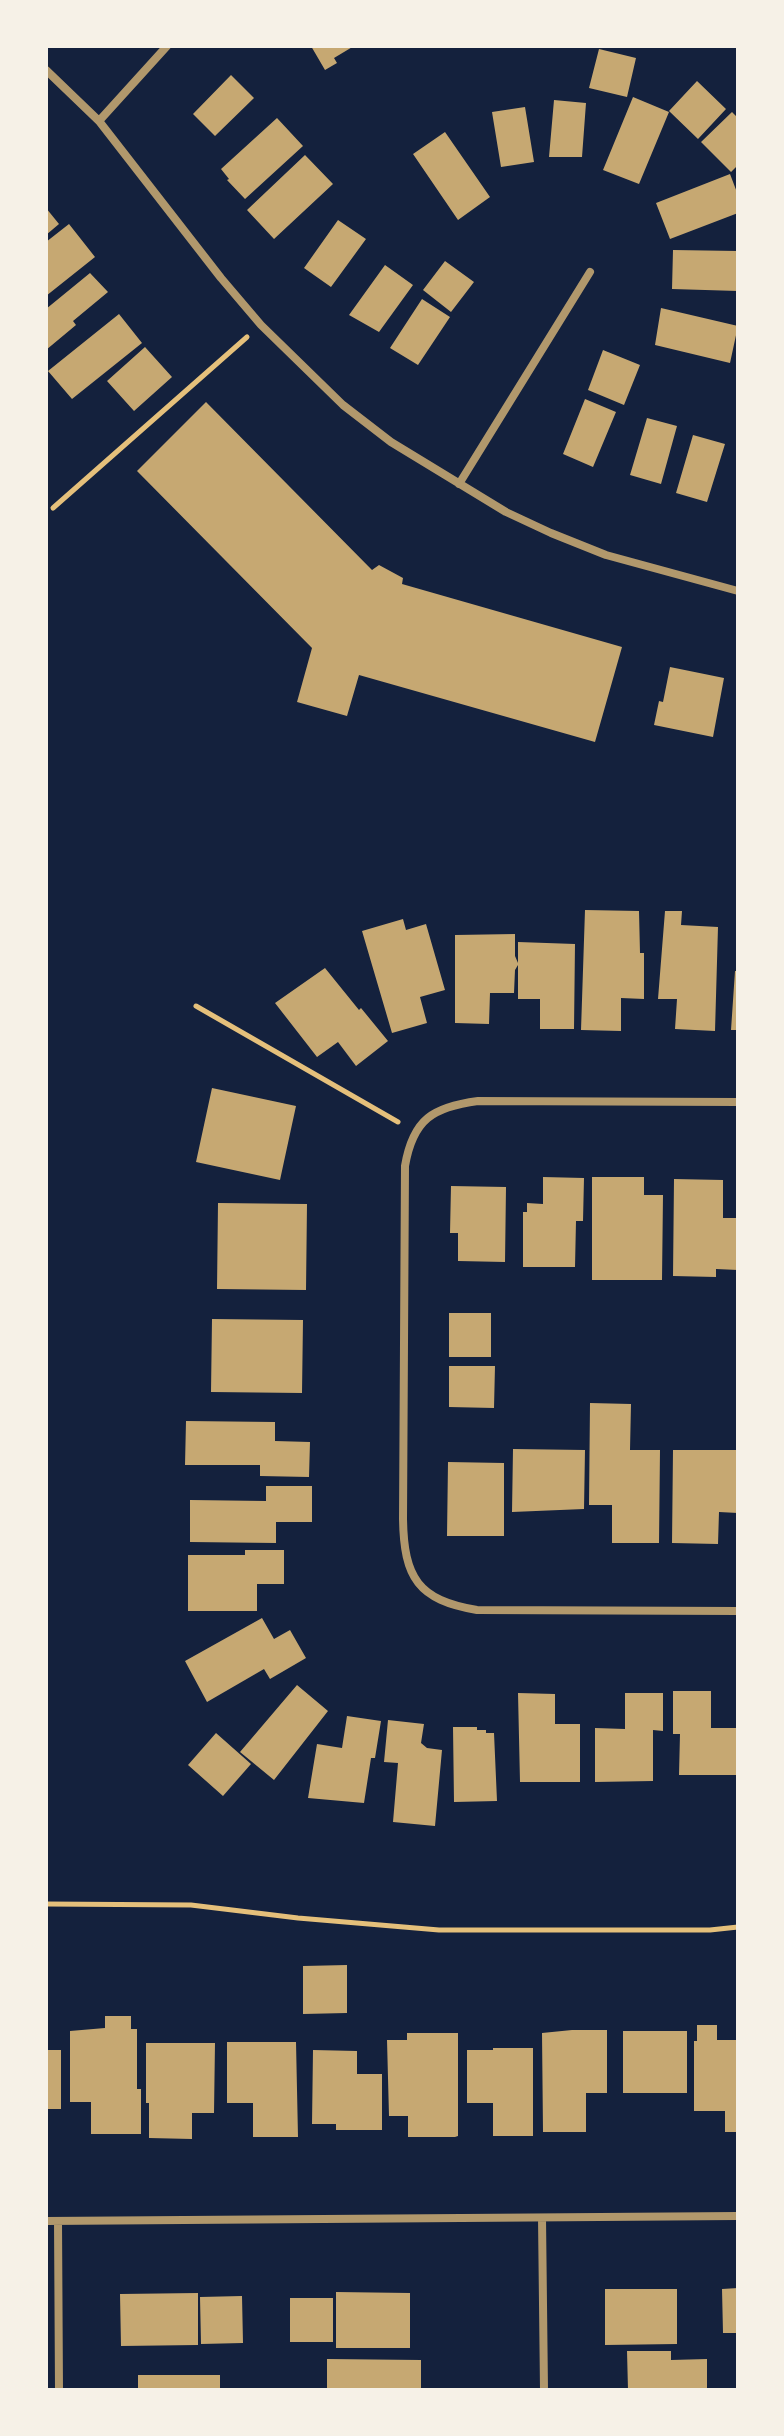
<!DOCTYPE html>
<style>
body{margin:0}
#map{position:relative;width:784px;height:2436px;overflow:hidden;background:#14213d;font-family:Karla,sans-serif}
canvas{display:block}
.frame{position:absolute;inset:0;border:48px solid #f6f1e7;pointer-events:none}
</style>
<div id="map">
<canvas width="784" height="2436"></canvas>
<div class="frame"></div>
</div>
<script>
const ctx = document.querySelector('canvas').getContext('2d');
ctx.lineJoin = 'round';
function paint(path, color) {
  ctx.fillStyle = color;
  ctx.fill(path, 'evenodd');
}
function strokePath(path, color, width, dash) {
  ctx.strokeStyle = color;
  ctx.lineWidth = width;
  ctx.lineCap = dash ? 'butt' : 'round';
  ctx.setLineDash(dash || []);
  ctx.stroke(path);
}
const building = new Path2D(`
 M311 46H354L334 58 337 63 325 70Z
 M599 49 636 58 627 97 589 88Z
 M231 75 254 98 215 136 193 114Z
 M697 81 726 109 698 139 669 111Z
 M633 97 669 112 639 184 603 170Z
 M554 100 586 103 582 157H549Z
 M525 107 534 162 501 167 492 112Z
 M732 112 738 118V165L731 172 701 142Z
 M277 118 303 146 245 199 227 180 229 179 221 169Z
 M445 132 490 197 458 220 413 154Z
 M305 155 333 184 274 239 247 210Z
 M730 174 738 195V213L670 239 656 203Z
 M46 208 59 224 46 235Z
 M338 220 366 239 331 287 304 268Z
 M69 224 95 257 46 296V242Z
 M673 250 738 251V291L672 289Z
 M445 261 474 282 451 312 423 290Z
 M385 265 413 285 379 332 349 315Z
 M90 273 108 292 73 321 76 325 46 350V309Z
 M422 299 450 317 418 365 390 348Z
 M661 308 738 326 730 363 655 345Z
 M119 314 142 343 72 399 48 371Z
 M145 347 172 377 134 411 107 381Z
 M603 350 640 365 624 405 588 390Z
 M585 399 616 412 593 467 563 454Z
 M206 402 372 570 379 565 403 578 402 584 622 647 595 742 359 675 347 716 297 702 312 648 137 471Z
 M647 418 677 426 661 484 630 475Z
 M693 435 725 444 707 502 676 493Z
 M670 667 724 678 713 737 654 725 659 701 663 702Z
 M585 910 639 911 640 953H644V999L621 998V1031L581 1030Z
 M665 911H682L681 925 718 927 715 1031 675 1029 677 999H658Z
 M403 919 406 930 426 924 445 990 420 997 427 1023 392 1033 362 931Z
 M515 934V956L518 963V942L575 944 574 1029H540V999H518V965L515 970 514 993H490L489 1024 455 1023V935Z
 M325 968 359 1010 361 1008 388 1041 356 1066 338 1042 317 1057 275 1003Z
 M735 971H738V1030H731Z
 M212 1088 296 1106 280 1180 196 1162Z
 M543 1177 584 1178 583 1221H576L575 1267H523V1212H527V1203L543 1204Z
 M592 1177H644V1195H663L662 1280H592Z
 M674 1179 723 1180V1218H738V1270L716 1269V1277L673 1276Z
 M451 1186 506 1187 505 1262 458 1261V1233H450Z
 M218 1203 307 1204 306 1290 217 1289Z
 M449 1313H491V1357H449Z
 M212 1319 303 1320 302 1393 211 1392Z
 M449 1366H495L494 1408 449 1407Z
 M590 1403 631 1404 630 1450H660L659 1543H612V1505H589Z
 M186 1421 275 1422V1441L310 1442 309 1477 260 1476V1465H185Z
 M513 1449 585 1450 584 1509 512 1512Z
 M673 1450H738V1513L719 1512 718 1544 672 1543Z
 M448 1462 504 1463V1536H447Z
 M266 1486H312V1522H276V1543L190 1542V1500L266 1501Z
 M245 1550H284V1584H257V1611H188V1555H245Z
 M262 1618 274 1639 290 1630 306 1658 270 1679 264 1669 207 1702 185 1661Z
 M297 1685 328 1711 274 1780 240 1752Z
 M673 1691H711V1728H737V1775H679L680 1734H673Z
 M518 1693 555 1694V1724H580V1782H520Z
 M625 1693H663V1731L653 1730V1781L595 1782V1728L625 1729Z
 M347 1716 381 1721 375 1758H371L364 1803 308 1798 317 1744 342 1748Z
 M388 1720 424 1724 421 1743 427 1748 442 1750 435 1826 393 1822 398 1763 384 1762Z
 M453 1727H477V1730H486V1733H494L497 1801 454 1802Z
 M216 1733 251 1764 223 1796 188 1765Z
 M347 1965V2013L303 2014V1966Z
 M105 2016H131V2029H137V2089H141V2134H91V2102H70V2031L105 2028Z
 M697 2025H717V2040H738V2132H725V2111H694V2041H697Z
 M572 2030H607V2093H586V2132H543L542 2033Z
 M623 2031H687V2093H623Z
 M407 2033H458V2136L455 2137H408V2116H389L387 2040H407Z
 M227 2042H296L298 2137H253V2103H227Z
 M146 2043H215L214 2113H192V2139L149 2138V2103H146Z
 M493 2048H533V2136H493V2103H467V2050H493Z
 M46 2050H61V2109H46Z
 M313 2050 357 2051V2074H382V2130H336V2124H312Z
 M738 2288V2333H723L722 2289Z
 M605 2289H677V2344L605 2345Z
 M336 2292 410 2293V2348H336Z
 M198 2293V2345L121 2346 120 2294Z
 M242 2296 243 2343 201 2344 200 2297Z
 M290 2298H333V2342H290Z
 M627 2351H671V2360L707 2359V2390H628Z
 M327 2359 421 2360V2390H327Z
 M138 2375H220V2390H138Z`);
const path = new Path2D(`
 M53 508 247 337
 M196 1006 398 1122
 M46 1904 191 1905 298 1918 439 1930H710L738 1927`);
const minor = new Path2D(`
 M46 70 99 121 221 278 261 325 343 405 391 442 506 512 551 533 606 555 738 591
 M99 121 167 46
 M459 484 590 272
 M738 1102 478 1101C433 1107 413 1119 405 1166L403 1519C404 1578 418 1600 477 1610L738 1611
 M542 2218 544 2390
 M46 2221 738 2216
 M58 2221 59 2390`);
paint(building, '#c6a872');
strokePath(path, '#e5c07b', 5);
strokePath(minor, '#b1986c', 8);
</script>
